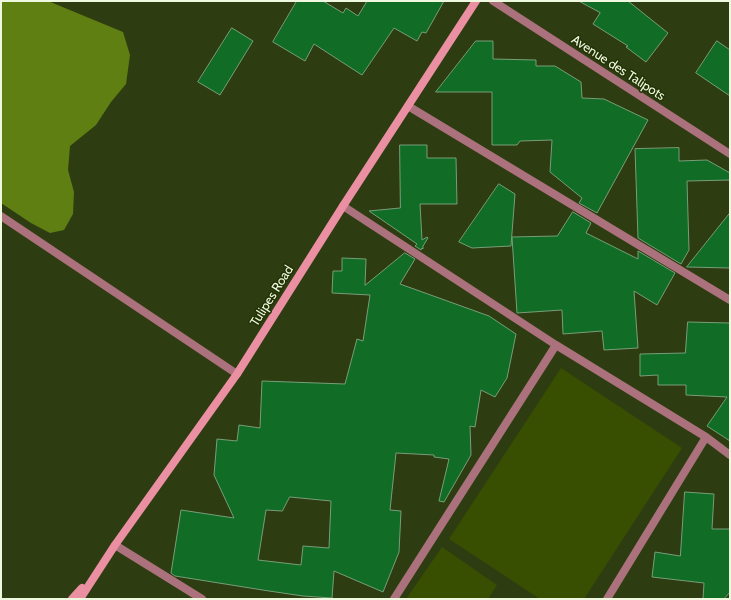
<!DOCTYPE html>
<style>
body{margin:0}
#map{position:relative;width:731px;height:600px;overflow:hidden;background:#2e3d11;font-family:Cabin,sans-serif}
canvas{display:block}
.frame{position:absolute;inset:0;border:2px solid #eff9e0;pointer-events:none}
</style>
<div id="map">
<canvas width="731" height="600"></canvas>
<div class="frame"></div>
</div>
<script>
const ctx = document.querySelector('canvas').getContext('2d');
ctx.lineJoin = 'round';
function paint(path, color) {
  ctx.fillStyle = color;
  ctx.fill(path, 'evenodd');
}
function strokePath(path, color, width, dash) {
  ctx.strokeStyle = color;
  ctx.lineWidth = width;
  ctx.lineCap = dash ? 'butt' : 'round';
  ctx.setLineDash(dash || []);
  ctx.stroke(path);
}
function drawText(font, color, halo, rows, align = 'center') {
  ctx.font = font + ' Cabin,sans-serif';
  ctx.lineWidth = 3;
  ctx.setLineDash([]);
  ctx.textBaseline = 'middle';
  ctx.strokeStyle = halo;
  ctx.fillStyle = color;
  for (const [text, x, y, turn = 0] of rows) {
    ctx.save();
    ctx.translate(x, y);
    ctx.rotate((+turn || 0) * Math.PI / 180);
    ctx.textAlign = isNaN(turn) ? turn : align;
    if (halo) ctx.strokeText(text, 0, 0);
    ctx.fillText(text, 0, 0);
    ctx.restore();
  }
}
const green = new Path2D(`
 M561 368 682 448 584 599H540L449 539Z
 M442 547 497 585 488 599H406Z`);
const forest = new Path2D(`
 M1 1H48L123 32 130 55 126 84 111 102 96 125 70 146 68 170 74 192 73 214 64 230 50 233 31 223 1 203Z`);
const building = new Path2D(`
 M297 1H323L343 13 346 8 358 16 367 1H444L426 33 422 32 417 41 394 28 362 75 314 44 305 61 273 42Z
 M579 1H628L668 33 646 62 626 47 628 46 593 24 600 13Z
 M232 28 253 41 220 95 198 82Z
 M476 41H493V59L536 60V66H555L581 82 582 98 604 99 648 120 597 213 579 203 582 198 550 172 552 140 520 141 517 145H492V92H436Z
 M717 41 730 50V96L696 73Z
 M400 145H427V158H456L457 204H420L422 240 427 237 428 238 423 246V249L422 248 421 250 415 246 417 244 369 211 400 208Z
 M679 148V161L707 160 730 173V180L687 181 689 250 681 264 638 238 635 149Z
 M499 184 515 194 511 246 472 248 459 242Z
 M573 212 591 223 586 233 638 259V251L675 273 657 305 634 291 638 348 604 350 602 331 563 334 562 310 517 313 512 237 557 236Z
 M730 213V268L687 267Z
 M405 253 415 259 400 284 489 316 516 334 507 378 495 397 481 390 475 427 470 426 471 455 444 502 439 501 449 459 434 457V455L396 453 390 510 401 511 399 552 383 592 334 571 332 598 303 596 269 591 175 576 171 573 181 510 234 518 214 475 217 439 237 441 239 425 260 428 262 381 345 384 357 339 363 341 370 295 332 293 333 271H342V258L366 259 365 285ZM290 497 331 501 329 548 303 546 301 565 258 560 266 510 282 511Z
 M688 322 730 323V441L707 426 727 397 686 395V385H658V375L640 376V354L685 353Z
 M685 492 714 494 712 529H730V592L724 599H703L704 583 652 577 655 552 680 556Z`);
const minor = new Path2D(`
 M493 1 730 154
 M408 106 730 300
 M343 206 556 345 706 437 730 455
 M1 216 237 374
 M115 545 202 599
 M394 599 556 345
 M607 599 706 437`);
const secondary = new Path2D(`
 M72 599 82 588
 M80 599 115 545 237 374 343 206 476 1`);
const streetNames = [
 ["Avenue des Talipots",618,68,33],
 ["Tulipes Road",272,296,-58]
];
paint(green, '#384e01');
paint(forest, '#5f7f13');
paint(building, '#116c25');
strokePath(building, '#779e79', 1);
strokePath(minor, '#ab717c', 8);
strokePath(secondary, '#eb8fa3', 8);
drawText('13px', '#eff9e0', '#243305', streetNames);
</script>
